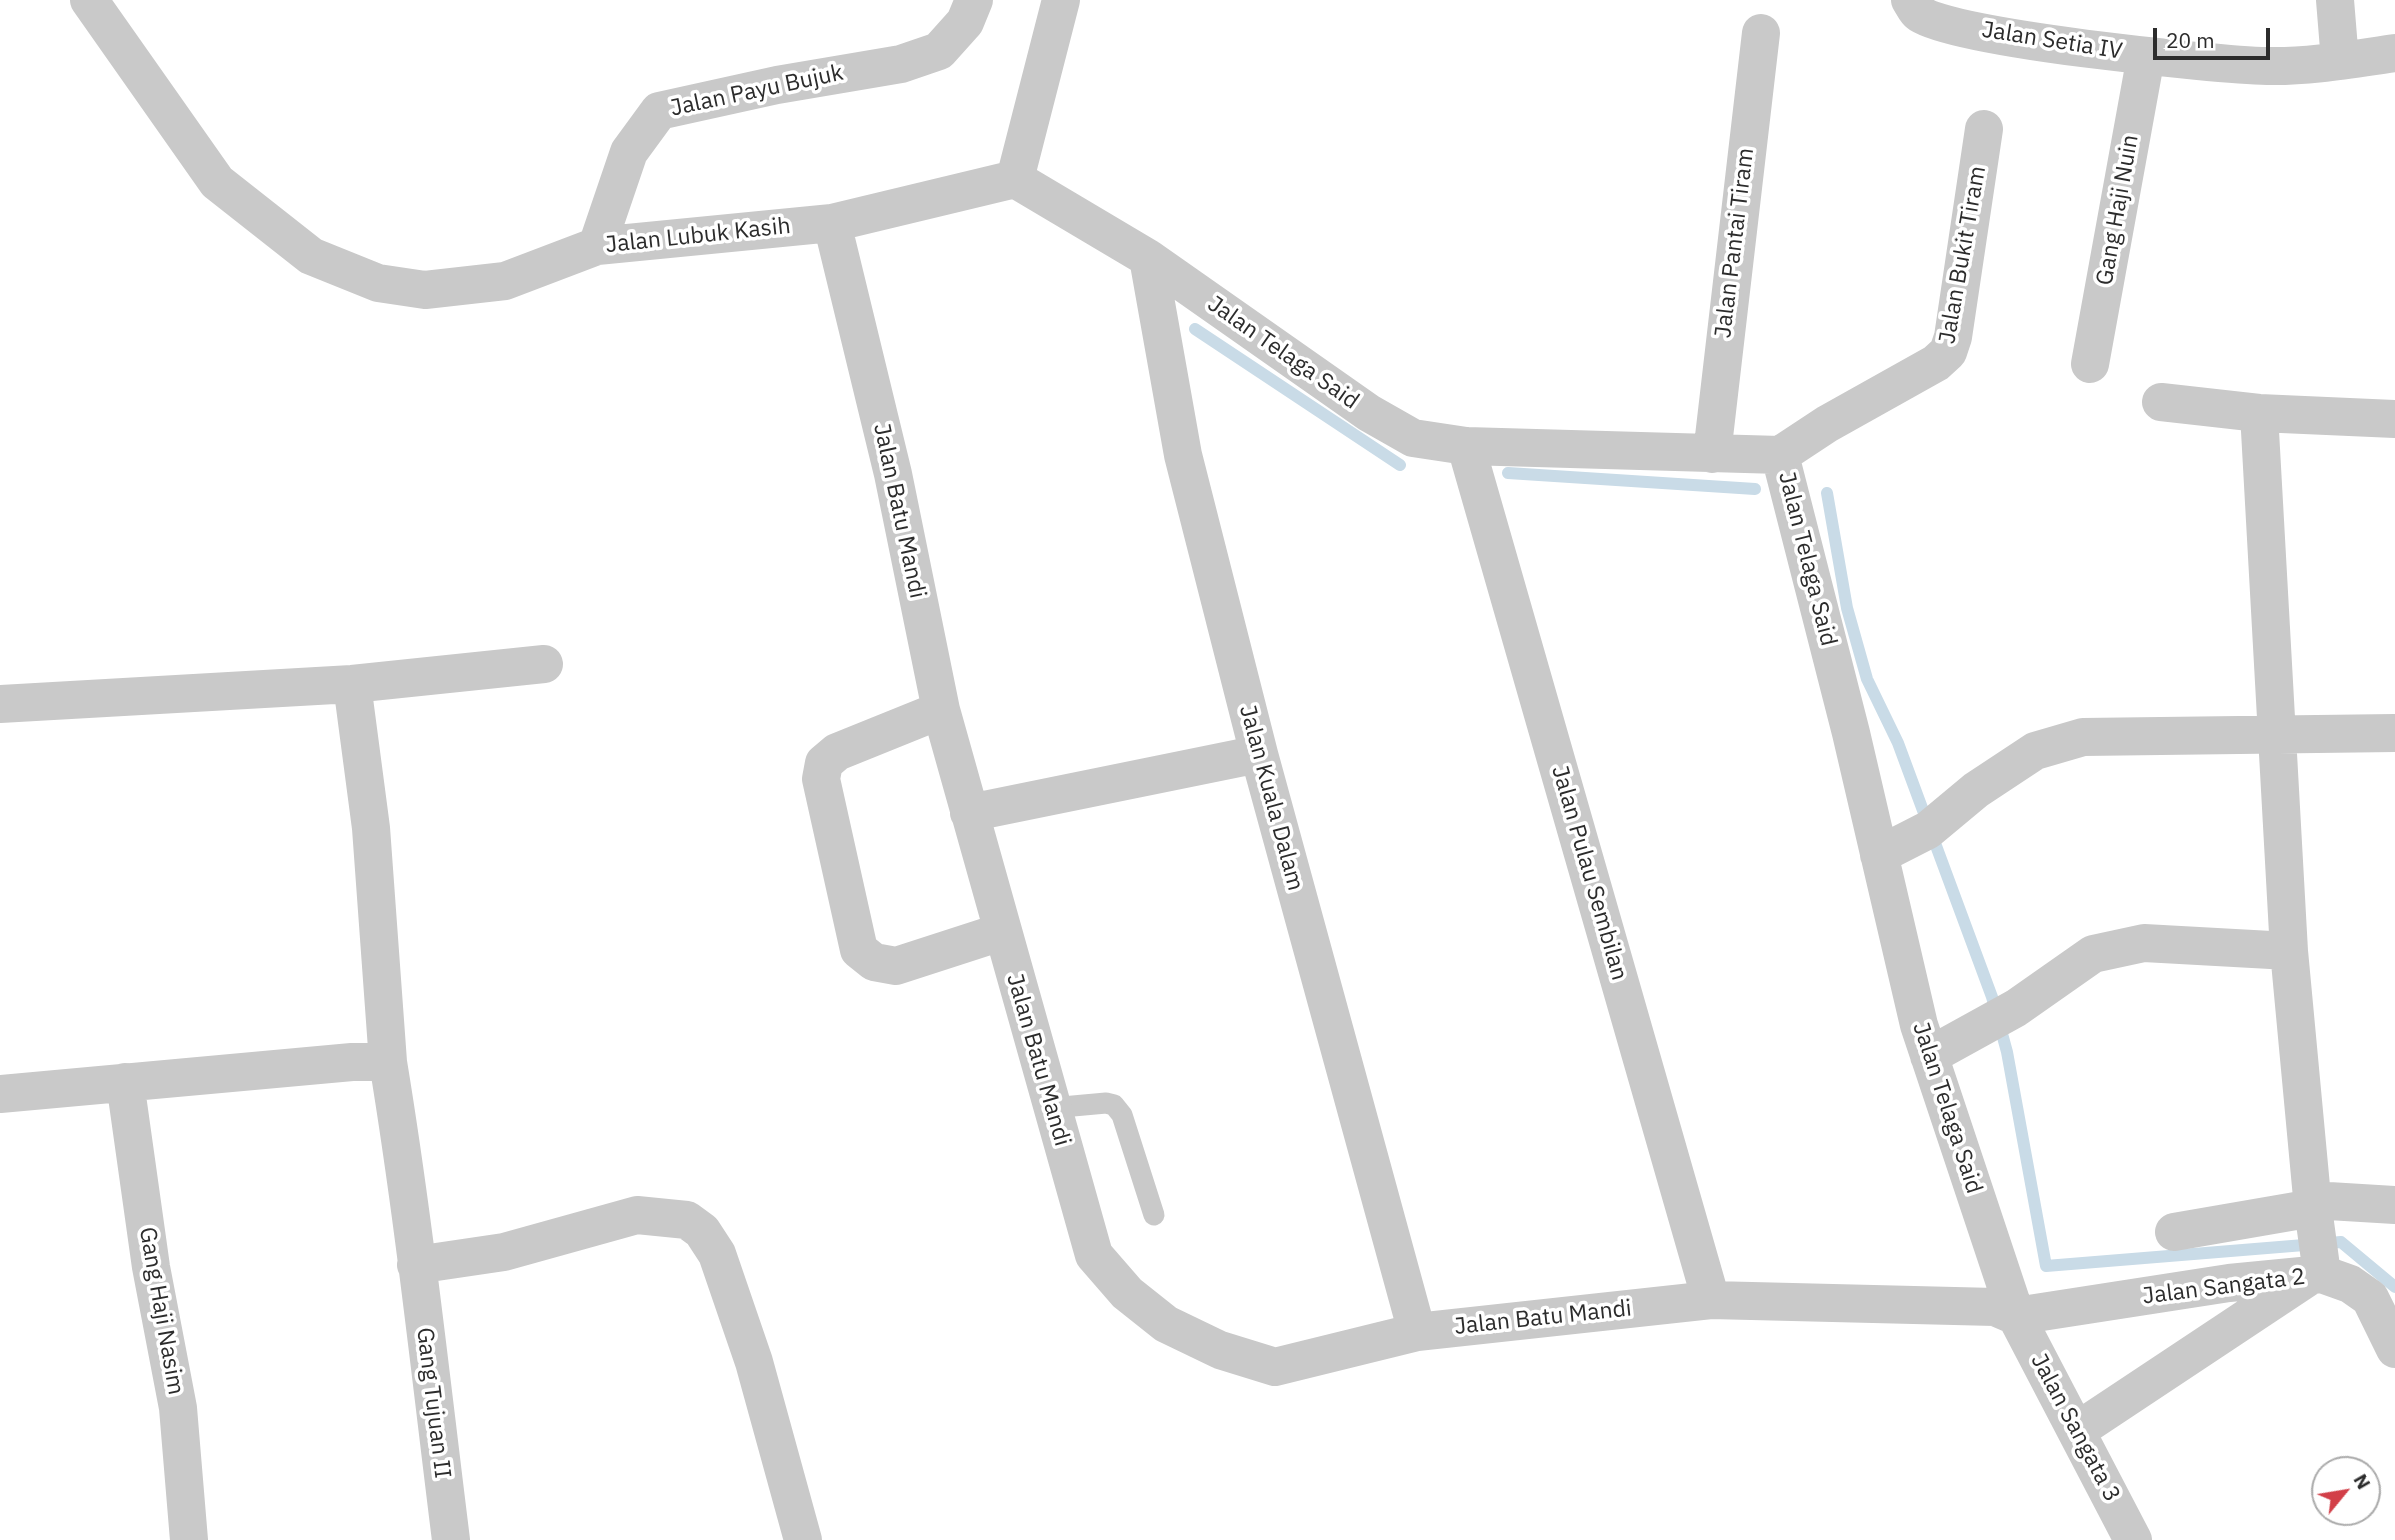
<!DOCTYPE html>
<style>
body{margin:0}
#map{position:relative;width:2395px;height:1540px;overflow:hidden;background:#fff;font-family:"IBM Plex Sans",sans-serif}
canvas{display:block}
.north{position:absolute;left:2311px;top:1456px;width:70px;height:70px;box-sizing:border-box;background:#fff;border:2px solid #ababab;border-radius:50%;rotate:60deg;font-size:19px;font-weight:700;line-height:28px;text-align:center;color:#2c2c2c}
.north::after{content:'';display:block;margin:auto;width:24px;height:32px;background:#d23f48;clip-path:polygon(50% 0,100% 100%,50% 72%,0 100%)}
.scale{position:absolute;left:2153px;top:28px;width:117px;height:32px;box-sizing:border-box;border:4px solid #2c2c2c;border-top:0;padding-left:9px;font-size:21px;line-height:24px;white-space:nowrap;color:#2c2c2c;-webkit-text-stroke:5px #fff;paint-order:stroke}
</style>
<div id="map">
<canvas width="2395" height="1540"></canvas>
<div class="north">N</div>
<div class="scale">20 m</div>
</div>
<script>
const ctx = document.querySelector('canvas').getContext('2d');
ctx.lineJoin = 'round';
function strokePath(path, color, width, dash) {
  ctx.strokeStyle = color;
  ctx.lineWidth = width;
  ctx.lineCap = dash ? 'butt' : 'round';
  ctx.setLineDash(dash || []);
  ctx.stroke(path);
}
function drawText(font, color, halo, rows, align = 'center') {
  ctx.font = font + ' "IBM Plex Sans",sans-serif';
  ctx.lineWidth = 7;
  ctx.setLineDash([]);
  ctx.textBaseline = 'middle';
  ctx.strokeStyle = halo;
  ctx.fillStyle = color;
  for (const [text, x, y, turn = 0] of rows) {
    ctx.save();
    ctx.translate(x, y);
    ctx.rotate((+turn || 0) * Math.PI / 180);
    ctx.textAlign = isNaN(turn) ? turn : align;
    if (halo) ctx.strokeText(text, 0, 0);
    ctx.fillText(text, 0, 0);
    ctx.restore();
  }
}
const stream = new Path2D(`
 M1195 329 1400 465
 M1508 473 1755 489
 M1827 493 1847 608 1867 679 1898 743 1992 997 2007 1052 2046 1266 2341 1242 2395 1287`);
const lane = new Path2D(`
 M1051 1108 1106 1103 1114 1105 1122 1115 1154 1215`);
const street = new Path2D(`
 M89 0 217 182 311 256 378 283 425 290 505 281 597 246 832 223 1015 179
 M1910 0C1913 4 1915 10 1919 13 1947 38 2218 65 2267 66 2310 67 2353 59 2395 53
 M2335 0 2340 61
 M1015 179 1148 258 1369 413 1413 438 1466 446 1780 455
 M1015 179 1061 0
 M832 223 893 474 941 710 1094 1255 1127 1293 1166 1324 1220 1350 1275 1367 1417 1332 1711 1300 1995 1307 2016 1316
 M597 246 629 152 659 111 777 85 901 64 939 51 965 22 974 0
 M1148 258 1183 455 1259 754 1417 1332
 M2090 364 2146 56
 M2161 402 2259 413 2395 419
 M2259 413 2289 951 2313 1208 2322 1274
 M1466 446 1711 1300
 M1712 454 1761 33
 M1780 455 1851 733 1919 1025 2016 1316 2133 1540
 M1780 455 1827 424 1936 363 1948 352 1953 337 1984 129
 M352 684 371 828 388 1062
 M0 704 352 684 544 664
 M941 710 837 752 824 763 821 779 859 950 874 962 896 966 1001 932
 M969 813 1259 754
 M1879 855 1928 830 1976 790 2035 751 2083 737 2395 733
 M1929 1056 2016 1008 2093 954 2144 943 2289 951
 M125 1082 151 1267 178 1408 189 1540
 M0 1094 352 1062H388C414 1220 431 1380 451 1540
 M2312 1200 2395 1205
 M2174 1232 2313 1208
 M416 1265 504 1252 637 1215 687 1220 702 1231 717 1254 754 1362 803 1540
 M2016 1316 2229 1283 2322 1274 2350 1284 2370 1298 2395 1349
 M2078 1430 2307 1278`);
const streetNames = [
 ["Jalan Setia IV",2052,41,9],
 ["Jalan Payu Bujuk",757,91,-12],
 ["Gang Haji Nuin",2118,210,-80],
 ["Jalan Lubuk Kasih",698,236,-6],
 ["Jalan Pantai Tiram",1735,243,-83],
 ["Jalan Bukit Tiram",1963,255,-80],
 ["Jalan Telaga Said",1283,353,35],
 ["Jalan Batu Mandi",899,511,78],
 ["Jalan Telaga Said",1807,559,76],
 ["Jalan Kuala Dalam",1271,798,75],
 ["Jalan Pulau Sembilan",1589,873,74],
 ["Jalan Batu Mandi",1038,1060,74],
 ["Jalan Telaga Said",1947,1108,72],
 ["Jalan Sangata 2",2224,1287,-7],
 ["Gang Haji Nasim",161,1311,80],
 ["Jalan Batu Mandi",1543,1318,-6],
 ["Gang Tujuan II",433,1403,83],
 ["Jalan Sangata 3",2075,1428,62]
];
strokePath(stream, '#c9dbe7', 12);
strokePath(lane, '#c9c9c9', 21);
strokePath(street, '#c9c9c9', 38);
drawText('23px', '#2c2c2c', '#fff', streetNames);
</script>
